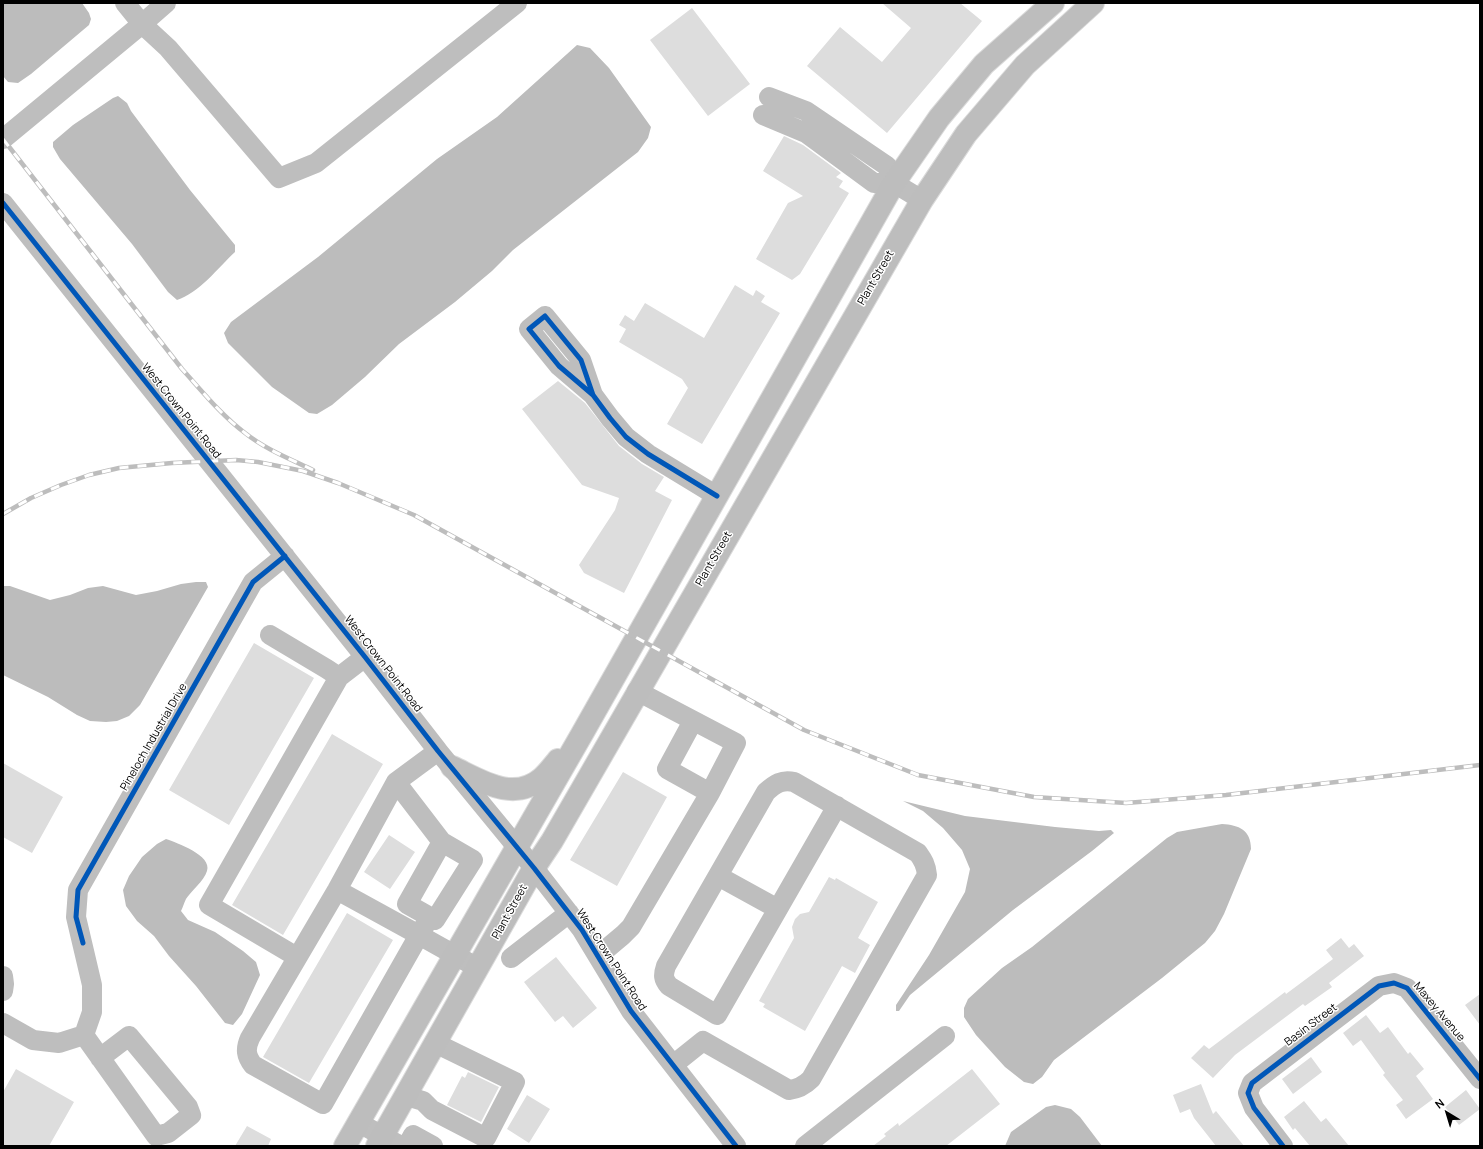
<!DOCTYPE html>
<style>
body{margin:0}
#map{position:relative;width:1483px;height:1149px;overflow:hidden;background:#fff;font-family:Manrope,sans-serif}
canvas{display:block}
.frame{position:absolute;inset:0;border:4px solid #000;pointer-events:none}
.north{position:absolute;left:1427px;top:1093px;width:40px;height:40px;-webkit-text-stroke:3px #fff;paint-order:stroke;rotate:322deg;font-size:11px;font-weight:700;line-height:16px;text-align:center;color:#000}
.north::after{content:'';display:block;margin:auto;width:14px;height:18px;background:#000;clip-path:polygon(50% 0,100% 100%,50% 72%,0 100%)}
</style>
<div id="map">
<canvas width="1483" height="1149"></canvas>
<div class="frame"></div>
<div class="north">N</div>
</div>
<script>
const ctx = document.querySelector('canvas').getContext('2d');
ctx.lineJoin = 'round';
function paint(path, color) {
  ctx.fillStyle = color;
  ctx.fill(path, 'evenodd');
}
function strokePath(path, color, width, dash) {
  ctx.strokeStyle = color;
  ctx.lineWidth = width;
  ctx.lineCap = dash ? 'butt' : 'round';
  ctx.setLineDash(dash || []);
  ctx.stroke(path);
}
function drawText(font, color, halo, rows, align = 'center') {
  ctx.font = font + ' Manrope,sans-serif';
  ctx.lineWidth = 3;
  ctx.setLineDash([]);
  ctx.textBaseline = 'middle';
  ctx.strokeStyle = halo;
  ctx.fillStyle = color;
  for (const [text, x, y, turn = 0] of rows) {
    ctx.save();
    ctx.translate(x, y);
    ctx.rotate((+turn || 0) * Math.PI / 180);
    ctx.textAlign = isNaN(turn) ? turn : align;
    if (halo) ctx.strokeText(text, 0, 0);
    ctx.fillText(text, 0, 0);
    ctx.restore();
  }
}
const water = new Path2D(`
 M3 3H82L89 13 91 19 89 25 31 74 18 83 8 82 3 76Z
 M577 45 590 48 609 68 651 127 648 138 638 152 513 250 492 271 455 302 399 344 365 377 332 405 317 414 309 413 272 387 228 343 224 333 231 322 318 257 437 159 497 117Z
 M118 96 127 103 131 111 190 190 235 245V252C218 268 199 293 177 300L168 292 132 244 60 159 53 147V142L73 125 113 98Z
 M196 582H206L208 587 140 705 129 716 117 721 106 722 90 721 77 715 48 697 3 675V586H10L50 600 70 595 88 588 103 586 136 595 157 591 181 584Z
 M903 801 965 816 1055 827 1099 831 1111 830 1114 833 1092 851 1013 910 910 995 899 1011H896V1005L929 955 965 892 970 869 962 850 943 828 923 811Z
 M1222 824C1239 825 1251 830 1251 849L1224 914 1215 931 1205 943 1162 978 1054 1060 1042 1077 1033 1084 1024 1082 1005 1067 976 1035 964 1017V1008L968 999 1002 968 1032 947 1167 838 1177 832Z
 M166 839C177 843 212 855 207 871 204 881 191 891 186 899 184 903 183 907 181 911L188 920 215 932 243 951 256 962 260 975 242 1014 233 1025 225 1023 196 986 169 956 154 936 137 921 126 906 123 890 129 876 142 857 157 844Z
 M1055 1105 1071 1109 1080 1117 1102 1146H1005L1011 1132 1046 1107Z`);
const building = new Path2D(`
 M882 3H960L982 21 887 133 807 66 840 27 882 62 911 28Z
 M692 8 750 84 708 116 650 40Z
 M784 136 803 145 841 173 836 177 843 181 839 187 849 193 800 274 792 280 756 259 788 203 803 196 763 171Z
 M735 285 753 296 756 290 765 296 761 302 780 313 702 444 667 424 688 388 682 379 619 342 626 329 619 325 625 315 634 321 645 303 704 338Z
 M558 381 585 403 619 446 642 464 664 477 655 491 672 500 624 593 584 573 579 565 615 510 619 498 582 485 522 409Z
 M254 643 314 678 229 825 169 790Z
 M332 734 383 764 283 935 232 905Z
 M3 763 63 797 32 853 3 837Z
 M623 772 667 797 617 886 570 860Z
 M389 835 415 852 390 889 364 872Z
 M829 877 835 880 836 878 878 902 858 938 870 945 855 973 842 966 805 1031 763 1007 765 1004 759 1001 794 938 792 927 795 919 800 914 809 912Z
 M347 913 393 940 309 1083 263 1057Z
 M1341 938 1349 948 1354 944 1364 956 1329 983 1332 987 1305 1006 1303 1004 1235 1055 1213 1078 1191 1058 1204 1045 1209 1049 1285 992 1286 994 1333 959 1326 950Z
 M556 957 597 1008 573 1028 563 1016 555 1022 524 982Z
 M1480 994V1025L1465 1005Z
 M1366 1015 1380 1033 1388 1027 1408 1054 1410 1052 1424 1069 1416 1076 1433 1099 1406 1119 1396 1105 1403 1100 1383 1075 1385 1073 1361 1040 1353 1046 1343 1033Z
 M1311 1057 1322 1072 1293 1094 1282 1079Z
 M16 1069 74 1102 49 1146H3V1092Z
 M972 1069 1000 1104 946 1146H873L886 1136 884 1134 898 1123 899 1126Z
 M468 1072 499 1087 481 1122 447 1105 462 1076 465 1078Z
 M1201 1084 1213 1114 1216 1111 1244 1146H1216L1194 1118 1190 1109 1180 1113 1173 1095Z
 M1466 1090 1480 1109 1459 1125 1445 1107Z
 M527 1095 550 1109 529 1143 507 1129Z
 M1304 1101 1321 1122 1326 1118 1349 1146H1310L1295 1128 1293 1130 1284 1117Z
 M247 1126 271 1139 268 1146H235Z`);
const minor = new Path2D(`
 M166 3 142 24 168 48 279 178 316 163 517 3
 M769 97 806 111 887 166 894 183
 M763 115 806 133 874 183H894L922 200
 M3 139 142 24 125 3
 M3 203 365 657 438 751 534 868 582 930 631 1011 736 1146
 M593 395 581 360 545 316 529 329 559 366 593 395 610 418 626 437 648 454 717 496
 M270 635 327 669 339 677
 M693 721 667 769 710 793
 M438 751 396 782 337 890 250 1038C245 1049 246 1056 253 1065L323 1104 419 935 478 968
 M718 876 778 909
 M337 890 419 935 430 917 407 904 442 842 396 782
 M430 917 435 920 473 860 442 842
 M598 956 623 935 631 927 710 793 736 743 637 691
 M297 957 209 905 339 677 365 657
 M511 958 569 913
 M3 976 4 984 3 991
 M3 1023 33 1040 59 1043 84 1035
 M100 1058 129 1036 188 1107 191 1115 168 1133 156 1136 84 1035 92 1012V985L76 917 78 890 253 582 285 556
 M673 1065 703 1041 789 1090C798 1089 804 1086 811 1079L927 875C926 865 923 860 918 853L794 782C782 779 775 784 766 792L666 966C663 975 663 979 669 986L717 1015 837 806
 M406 1096 423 1101 432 1110 486 1138 515 1082 435 1043
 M359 1123 401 1146
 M407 1146 413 1135 433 1146
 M805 1146 945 1036
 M1283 1146 1254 1108 1248 1093 1252 1083 1379 986 1394 983 1407 988 1480 1079`);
const major = new Path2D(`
 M452 767C480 780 513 803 542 778 548 773 553 766 558 760
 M345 1146 582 734 894 183 939 118 984 64 1053 3
 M377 1146 534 868 552 841 922 200 966 134 1025 65 1093 3`);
const rail = new Path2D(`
 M3 139 182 369C202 391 221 415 245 433 265 449 290 459 313 470
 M3 514 31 498 61 485 89 475 119 468 172 463 236 460 258 462 303 471 338 483 414 515 804 730 918 775 1034 797 1126 803 1226 795 1480 765`);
const cycleway = new Path2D(`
 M3 203 365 657 438 751 534 868 582 930 631 1011 736 1146
 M593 395 581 360 545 316 529 329 559 366 593 395 610 418 626 437 648 454 717 496
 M83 943 76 917 78 890 253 582 285 556
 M1283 1146 1254 1108 1248 1093 1252 1083 1379 986 1394 983 1407 988 1480 1079`);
const streetNames = [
 ["Plant Street",876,278,-60],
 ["West Crown Point Road",181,411,51],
 ["Plant Street",714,559,-60],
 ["West Crown Point Road",383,664,52],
 ["Pineloch Industrial Drive",154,737,-60],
 ["Plant Street",510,912,-61],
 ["West Crown Point Road",611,960,57],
 ["Maxey Avenue",1439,1012,50],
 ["Basin Street",1311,1025,-37]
];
paint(water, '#bcbcbc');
paint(building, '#ddd');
strokePath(major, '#dbdbdb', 24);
strokePath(minor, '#bebebe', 20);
strokePath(major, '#bdbdbd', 22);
strokePath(rail, '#bdbdbd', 4.5);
strokePath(rail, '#fff', 3, [9]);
strokePath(cycleway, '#0057b8', 5);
drawText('11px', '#000', '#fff', streetNames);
</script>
